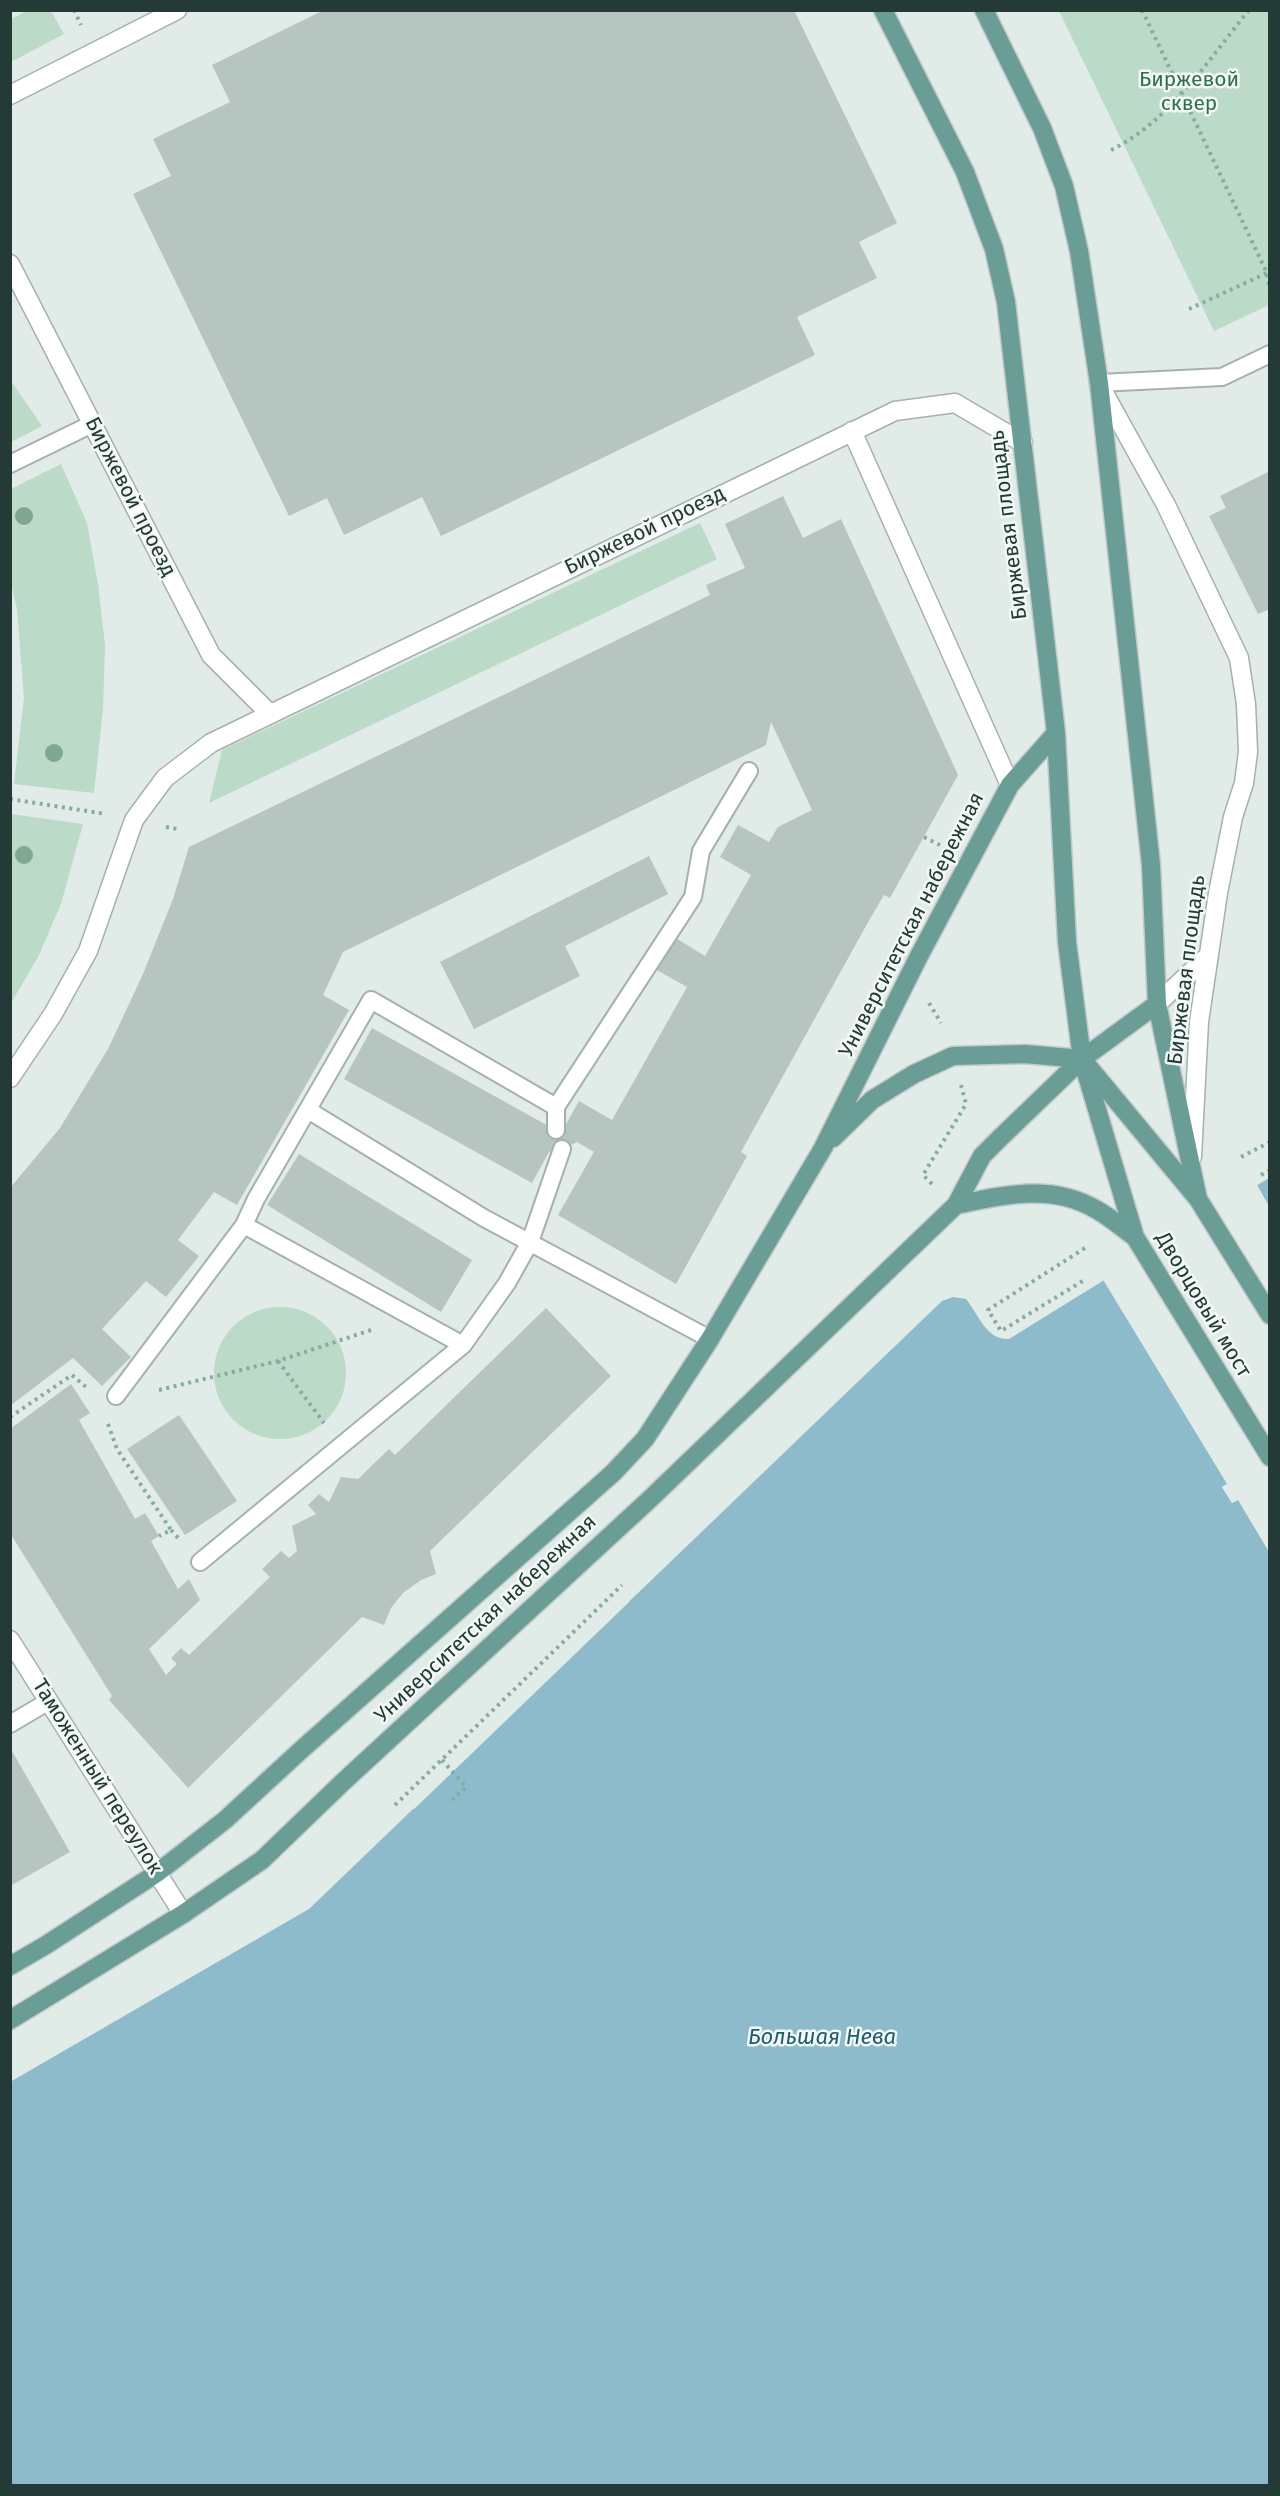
<!DOCTYPE html>
<meta charset="utf-8">
<style>
body{margin:0}
#map{position:relative;width:1280px;height:2496px;overflow:hidden;background:#e1ebe8;font-family:"Fira Sans",sans-serif}
canvas{display:block}
.frame{position:absolute;inset:0;border:12px solid #233a37;pointer-events:none}
</style>
<div id="map">
<canvas width="1280" height="2496"></canvas>
<div class="frame"></div>
</div>
<script>
const ctx = document.querySelector('canvas').getContext('2d');
ctx.lineJoin = 'round';
function paint(path, color) {
  ctx.fillStyle = color;
  ctx.fill(path, 'evenodd');
}
function strokePath(path, color, width, dash) {
  ctx.strokeStyle = color;
  ctx.lineWidth = width;
  ctx.lineCap = dash ? 'butt' : 'round';
  ctx.setLineDash(dash || []);
  ctx.stroke(path);
}
function drawText(font, color, halo, rows, align = 'center') {
  ctx.font = font + ' "Fira Sans",sans-serif';
  ctx.lineWidth = 5;
  ctx.setLineDash([]);
  ctx.textBaseline = 'middle';
  ctx.strokeStyle = halo;
  ctx.fillStyle = color;
  for (const [text, x, y, turn = 0] of rows) {
    ctx.save();
    ctx.translate(x, y);
    ctx.rotate((+turn || 0) * Math.PI / 180);
    ctx.textAlign = isNaN(turn) ? turn : align;
    if (halo) ctx.strokeText(text, 0, 0);
    ctx.fillText(text, 0, 0);
    ctx.restore();
  }
}
const green = new Path2D(`
 M29 10 51 11 64 34 11 62V19Z
 M1059 11H1269V305L1214 331Z
 M11 381 42 426 11 442H10Z
 M61 464 87 523 98 584 105 645 103 709 94 793 14 784 24 698 17 609 11 584V489Z
 M700 523 717 559 209 803 222 750Z
 M11 814 83 824 61 904 38 957 11 1003Z
 M214 1373a66 66 0 1 1 132 0a66 66 0 1 1-132 0Z`);
const water = new Path2D(`
 M1269 1178V1458L1222 1487 1232 1503 1269 1480V2485H11L10 2082 309 1909 942 1301 953 1297 966 1299C979 1315 986 1340 1009 1339Z`);
const pier = new Path2D(`
 M1256 1183 1270 1208V1462L1226 1488 1233 1499 1270 1477 1269 1552 1238 1500 1232 1503 1222 1487 1227 1484 1102 1278Z
 M626 1600 629 1602 438 1786 414 1809 412 1807Z`);
const building = new Path2D(`
 M324 10H794L897 223 859 242 877 278 797 317 815 355 441 536 422 497 344 535 327 498 289 516 133 194 171 176 153 139 230 102 212 65Z
 M1270 471V609L1258 614 1209 516 1226 508 1220 496Z
 M783 496 803 538 841 519 958 775 890 898 884 895 867 924 741 1152 747 1156 676 1284 558 1215 594 1152 577 1142 562 1149 549 1152 532 1183 344 1079 372 1028 561 1133 579 1101 612 1120 687 987 655 969 674 937 705 956 751 875 720 857 738 825 769 842 778 827 812 810 771 722 766 745 343 952 323 995 349 1010 237 1205 214 1192 178 1240 199 1256 166 1297 146 1281 102 1329 131 1357 102 1386 73 1358 10 1406V1188L60 1128 108 1049 143 974 173 899 189 847 710 595 706 585 745 568 725 524Z
 M649 856 668 894 565 946 580 976 474 1029 440 962Z
 M299 1154 472 1260 441 1312 267 1205Z
 M546 1308 611 1376 430 1551 436 1574 421 1580 403 1593 391 1608 384 1625 362 1617 188 1788 109 1700 112 1696 10 1533V1429L71 1384 90 1413 79 1420 135 1519 145 1513 159 1536 151 1541 178 1589 189 1579 200 1600 149 1649 166 1675 177 1664 171 1658 181 1648 189 1655 270 1577 262 1569 281 1551 289 1558 297 1551 292 1526 316 1514 308 1505 319 1494 329 1502 341 1477 358 1479 389 1449 395 1455Z
 M179 1415 237 1501 185 1535 127 1449Z
 M12 1751 70 1852 10 1886V1752Z`);
const path = new Path2D(`
 M74 10 81 25
 M1142 10 1267 273 1270 290
 M1111 150C1169 122 1209 59 1249 10
 M1189 309 1269 272
 M10 799 106 814
 M166 827 177 829
 M924 837 940 845
 M929 1003 941 1023
 M1241 1157 1270 1142
 M1261 1175 1270 1170
 M932 1184 923 1175 966 1104 961 1085
 M1085 1248 988 1310 1001 1331 1086 1279
 M278 1361 324 1423
 M159 1390 278 1361 371 1330
 M10 1417 72 1375 87 1388
 M108 1424 117 1449 171 1530 159 1536
 M171 1530 180 1540
 M442 1760 466 1787 452 1800
 M395 1805 622 1585`);
const service = new Path2D(`
 M1099 383 1222 377 1270 354
 M10 464 92 424
 M308 1110 484 1218 710 1339
 M556 1130V1107L693 897 701 851 749 771
 M244 1225 463 1345
 M116 1396 244 1225 256 1199 371 1000 556 1107
 M200 1562 463 1345 507 1283 530 1242 562 1149
 M10 1724 49 1701`);
const minor = new Path2D(`
 M10 95 177 10
 M10 264 211 655 270 714
 M1099 384 1166 505 1239 658 1246 704 1248 752 1244 783 1233 817 1218 893 1199 1022 1192 1157
 M852 431 1010 785
 M1157 1004 1207 957
 M10 1078 53 1014 88 951 134 820 165 778 211 743 895 411 955 403 1023 443
 M10 1640 183 1914`);
const primary = new Path2D(`
 M883 10 965 172 994 249 1006 302 1056 733 1067 942 1082 1059 1135 1237 1270 1457
 M984 10 1042 128 1064 186 1079 251 1099 383 1151 865 1157 1004 1198 1199
 M833 1138 872 1100 914 1074 953 1056 1025 1054 1082 1059 1198 1199 1270 1315
 M956 1205C1005 1195 1052 1183 1097 1210 1110 1217 1122 1228 1135 1237
 M10 1966 46 1945 157 1873 225 1820 300 1751 613 1473 645 1439 710 1339 823 1148 919 956 1010 785 1056 733
 M10 2020 183 1914 262 1860 343 1782 650 1499 956 1205 982 1156 1000 1138 1082 1059 1157 1004`);
const trees = [
 [24,516],
 [54,753],
 [24,855]
];
const parkNames = [
 ["Биржевой",1189,80],
 ["сквер",1189,104]
];
const streetNames = [
 ["Биржевой проезд",130,497,63],
 ["Биржевая площадь",1009,525,-97],
 ["Биржевой проезд",645,531,-26],
 ["Университетская набережная",912,925,-63],
 ["Биржевая площадь",1187,970,-83],
 ["Дворцовый мост",1203,1305,59],
 ["Университетская набережная",486,1619,-43],
 ["Таможенный переулок",97,1777,58]
];
const waterNames = [
 ["Большая Нева",822,2038]
];
paint(green, '#bcdac8');
paint(water, '#8dbbcc');
paint(pier, '#e1ebe8');
paint(building, '#b7c5c1');
strokePath(service, '#a4b2af', 20);
strokePath(minor, '#a4b2af', 21);
strokePath(primary, '#c1c8c7', 21);
strokePath(path, '#84aca4', 4, [3, 4.5]);
strokePath(service, '#fff', 16);
strokePath(minor, '#fff', 18);
strokePath(primary, '#699d96', 18);
ctx.fillStyle = '#80a694';
for (const [x, y] of trees) {
  ctx.beginPath();
  ctx.arc(x, y, 9, 0, 2 * Math.PI);
  ctx.fill();
}
drawText('21px', '#306e4f', '#f2f8f5', parkNames);
drawText('21px', '#233a37', '#f2f8f5', streetNames);
drawText('italic 22px', '#215b72', '#f2f8f5', waterNames);
</script>
